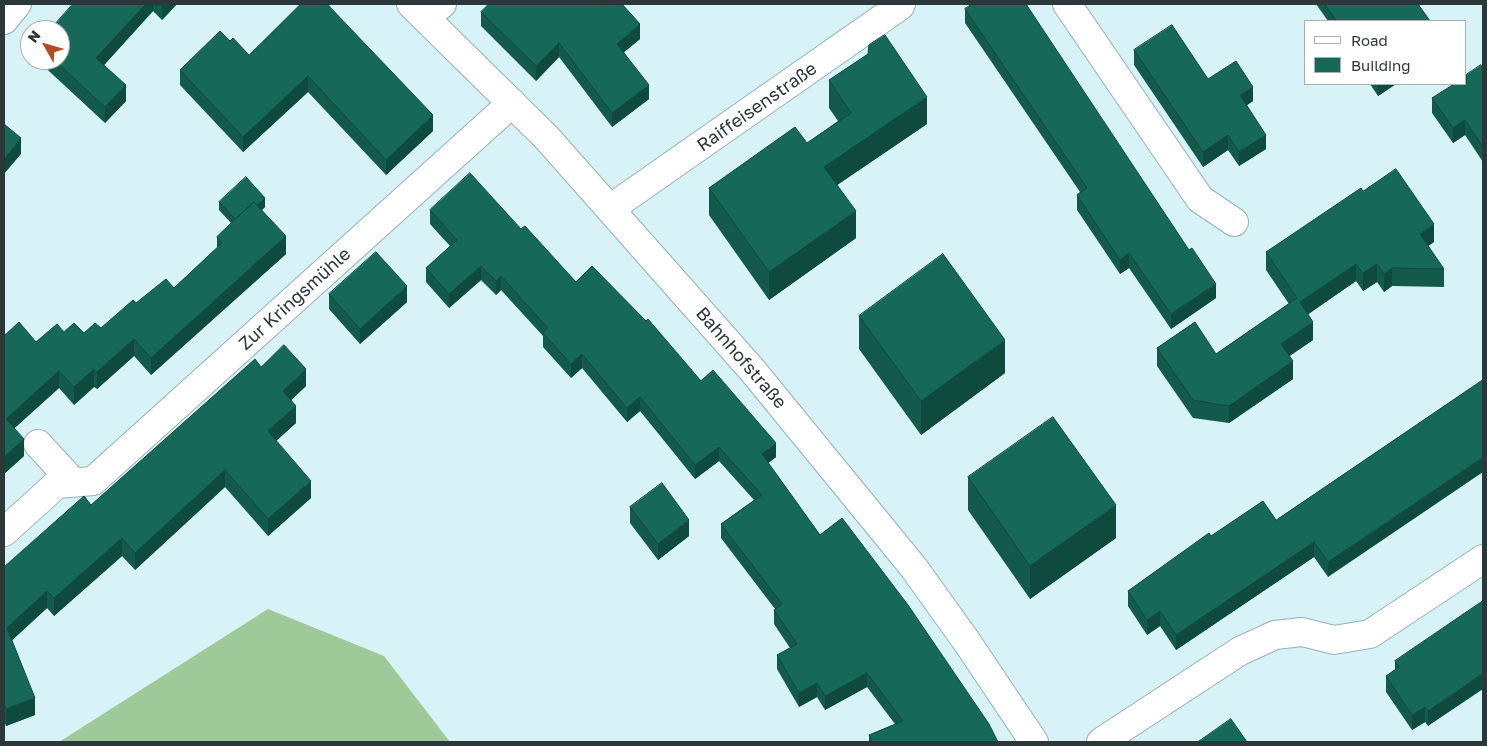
<!DOCTYPE html>
<meta charset="utf-8">
<style>
body{margin:0}
#map{position:relative;width:1487px;height:746px;overflow:hidden;background:#d8f3f8;font-family:"Golos Text",sans-serif}
canvas{display:block}
.frame{position:absolute;inset:0;border:5px solid #2c3739;pointer-events:none}
.legend{position:absolute;left:1304px;top:20px;width:162px;height:65px;box-sizing:border-box;background:#fff;border:1px solid #abafb0;margin:0;padding:6px 9px;list-style:none;font-size:15px;color:#2c3739}
.legend li{display:flex;align-items:center;gap:10px;height:25px}
.legend b{width:25px;border:1px solid #abafb0}
.north{position:absolute;left:20px;top:20px;width:50px;height:50px;box-sizing:border-box;background:#fff;border:1px solid #abafb0;border-radius:50%;rotate:308deg;font-size:14px;font-weight:700;line-height:20px;text-align:center;color:#2c3739}
.north::after{content:'';display:block;margin:auto;width:18px;height:22px;background:#b24c24;clip-path:polygon(50% 0,100% 100%,50% 72%,0 100%)}
</style>
<div id="map">
<canvas width="1487" height="746"></canvas>
<div class="frame"></div>
<ul class="legend">
<li><b style="height:6px;background:#fff"></b>Road</li>
<li><b style="height:14px;background:#166959"></b>Building</li>
</ul>
<div class="north">N</div>
</div>
<script>
const ctx = document.querySelector('canvas').getContext('2d');
ctx.lineJoin = 'round';
function paint(path, color) {
  ctx.fillStyle = color;
  ctx.fill(path, 'evenodd');
}
function strokePath(path, color, width, dash) {
  ctx.strokeStyle = color;
  ctx.lineWidth = width;
  ctx.lineCap = dash ? 'butt' : 'round';
  ctx.setLineDash(dash || []);
  ctx.stroke(path);
}
function drawText(font, color, halo, rows, align = 'center') {
  ctx.font = font + ' "Golos Text",sans-serif';
  ctx.lineWidth = 5;
  ctx.setLineDash([]);
  ctx.textBaseline = 'middle';
  ctx.strokeStyle = halo;
  ctx.fillStyle = color;
  for (const [text, x, y, turn = 0] of rows) {
    ctx.save();
    ctx.translate(x, y);
    ctx.rotate((+turn || 0) * Math.PI / 180);
    ctx.textAlign = isNaN(turn) ? turn : align;
    if (halo) ctx.strokeText(text, 0, 0);
    ctx.fillText(text, 0, 0);
    ctx.restore();
  }
}
const forest = new Path2D(`
 M268 609 384 656 450 742H59Z`);
const minor = new Path2D(`
 M1067 4 1200 199 1234 222
 M425 17 442 4
 M4 20 17 4
 M611 208 900 6 901 4
 M38 444 73 482
 M4 532 57 484 93 481 512 103
 M1101 742 1240 651 1275 635 1302 632 1334 640 1370 634 1483 559`);
const tertiary = new Path2D(`
 M411 4 547 138 753 371 914 568 967 642 1034 742`);
const wall = new Path2D(`
 M73 4H177L162 20 153 11 104 65 126 101 105 123 37 60H60Z
 M301 4 433 131 386 175 308 92 243 152 180 85V70L230 41 249 55Z
 M1316 4H1418L1430 21H1328Z
 M965 9 1216 298 1171 329 1129 268 1120 274 1077 210V195L1080 192 965 23Z
 M481 12 640 39 624 52 649 99 612 127 559 57 536 81 481 26Z
 M1134 50 1208 79 1253 101 1247 105 1266 149 1239 166 1228 150 1203 167 1134 65Z
 M1483 69V162L1465 135 1453 143 1432 113V98Z
 M829 80 927 124 837 185 856 238 769 300 709 215V188L807 143 838 121 829 108Z
 M1370 84H1396L1378 96Z
 M1363 191 1434 242 1428 246 1444 269V287L1392 286 1384 292 1377 282 1363 291 1356 281 1308 314 1313 340 1289 356 1293 379 1229 423 1193 418 1157 366V348L1216 354 1289 304 1266 270V252Z
 M219 202 265 207 262 210 286 254 151 375 134 356 97 389 94 387 74 405 59 388 14 428 24 456 4 474V336L36 342 64 332 84 333 101 328 136 303 174 288 217 248V237L231 223 219 210Z
 M430 210 521 229 576 282 701 381 776 457 768 463 820 535 989 724 869 741V735L895 724 867 687 825 710 817 697 799 707 777 669V655L790 648 774 624V610L775 609 721 538V524L754 500 719 461 695 479 640 411 627 422 582 368 571 378 543 347V336L501 290 496 295 481 280 449 308 426 282V268L450 246 430 224Z
 M329 294 407 302 360 344 329 309Z
 M859 316 1005 373 921 435 859 349Z
 M261 367 306 386 291 400 296 423 276 441 311 498 268 536 225 487 135 570 122 556 54 616 47 608 12 640 35 715 6 726 4 721V567L91 505Z
 M1483 380 1328 577 1314 557 1176 650 1160 626 1147 635 1128 606V591L1211 536 1276 520Z
 M968 477 1116 538 1030 599 968 510Z
 M630 507 689 536 658 560 630 523Z
 M1483 601 1428 726 1425 722 1412 730 1386 692V676L1395 670V661Z`);
const shadedWall = new Path2D(`
 M146 4H153V11L96 74V58Z
 M162 4H177L162 20Z
 M640 24V39L617 58V44Z
 M559 43V57L536 81V66Z
 M308 76V92L243 152V137Z
 M1378 84H1396L1378 96Z
 M126 85V101L105 123V107Z
 M649 85V99L612 127V113Z
 M1253 87V101L1240 110V95Z
 M927 97V124L824 194V167Z
 M433 115V131L386 175V160Z
 M1465 120V135L1453 143V128Z
 M1228 135V150L1203 167V152Z
 M1266 135V149L1239 166V152Z
 M21 138V154L4 174V159Z
 M265 198V207L238 231V222Z
 M856 211V238L769 300V272Z
 M1434 224V242L1420 251V234Z
 M286 236V254L151 375V358Z
 M1129 253V268L1120 274V260Z
 M1356 264V281L1300 320V302Z
 M1377 264V282L1363 291V273Z
 M481 266V280L449 308V294Z
 M1392 268V286L1384 292V274Z
 M501 276V290L496 295V281Z
 M1216 284V298L1171 329V314Z
 M407 286V302L360 344V329Z
 M1313 322V340L1281 362V344Z
 M134 339V356L97 389V372Z
 M1005 340V373L921 435V401Z
 M582 354V368L571 378V364Z
 M1293 361V379L1229 423V406Z
 M94 369V387L74 405V387Z
 M306 369V386L283 408V391Z
 M59 371V388L6 436V419Z
 M640 397V411L627 422V408Z
 M296 406V423L268 448V431Z
 M24 439V456L4 474V457Z
 M776 443V457L762 468V454Z
 M719 447V461L695 479V465Z
 M1483 457V472L1328 577V562Z
 M225 470V487L135 570V553Z
 M311 481V498L268 536V519Z
 M1116 505V538L1030 599V566Z
 M689 520V536L658 560V544Z
 M122 538V556L54 616V598Z
 M1314 542V557L1176 650V635Z
 M47 591V608L7 645V628Z
 M1160 611V626L1147 635V620Z
 M867 673V687L825 710V696Z
 M1483 673V689L1428 726V711Z
 M817 683V697L799 707V693Z
 M35 698V715L6 726V709Z
 M1425 707V722L1412 730V715Z`);
const building = new Path2D(`
 M73 4H146L96 58 126 85 105 107 54 60H60V30H50Z
 M301 4H327L433 115 386 160 308 76 243 137 180 70 220 31 230 41 233 38 249 55Z
 M489 4H604L605 5 607 4H622L640 24 617 44 649 85 612 113 559 43 536 66 481 12Z
 M972 4H1026L1189 250 1192 248 1216 284 1171 314 1129 253 1120 260 1077 195 1087 188 965 9Z
 M1325 4H1418L1430 21H1337Z
 M1172 25 1208 79 1236 61 1253 87 1240 95 1266 135 1239 152 1228 135 1203 152 1134 50Z
 M885 35 927 97 824 167 856 211 769 272 709 188 795 127 807 143 851 113 829 80 868 54 869 45Z
 M1481 65 1483 69V147L1465 120 1453 128 1432 98 1454 84H1466V75Z
 M4 124 21 138 4 159Z
 M1396 169 1434 224 1420 234 1444 269 1392 268 1384 274 1377 264 1363 273 1356 264 1300 302 1313 322 1281 344 1293 361 1229 406 1193 400 1157 348 1195 322 1216 354 1297 298 1266 252 1361 188 1363 191Z
 M470 173 521 229 525 226 576 282 592 266 646 321 648 319 701 381 713 370 776 443 762 454 820 535 842 518 908 605 989 724 998 742H867L872 740 869 735 903 721 867 673 825 696 817 683 799 693 777 655 797 644 774 610 782 604 721 524 762 495 719 447 695 465 640 397 627 408 582 354 571 364 543 333 548 328 501 276 496 281 481 266 449 294 426 268 457 240 430 210Z
 M246 177 265 198 257 205 254 202 235 219 219 202Z
 M254 202 286 236 151 358 134 339 97 372 94 369 74 387 59 371 6 419 24 439 4 457V336L19 322 36 342 57 324 64 332 74 323 84 333 95 323 101 328 133 300 136 303 166 279 174 288 222 243 217 237Z
 M376 252 407 286 360 329 329 294Z
 M943 254 1005 340 921 401 859 316Z
 M284 345 306 369 283 391 296 406 268 431 311 481 268 519 225 470 135 553 122 538 54 598 47 591 7 628 35 698 6 709 4 703V567L84 496 91 505 255 359 261 367Z
 M1483 380V457L1328 562 1314 542 1176 635 1160 611 1147 620 1128 591 1209 533 1211 536 1263 501 1276 520Z
 M1053 417 1116 505 1030 566 968 477Z
 M662 483 689 520 658 544 630 507Z
 M1483 601V673L1428 711 1425 707 1412 715 1386 676 1399 667 1395 661Z
 M1231 719 1247 742H1198Z`);
const streetNames = [
 ["Raiffeisenstraße",757,107,-35],
 ["Zur Kringsmühle",295,299,-42],
 ["Bahnhofstraße",741,358,49]
];
paint(forest, '#9ec999');
strokePath(minor, '#97b0b5', 30);
strokePath(tertiary, '#97b0b5', 30);
strokePath(minor, '#fff', 28);
strokePath(tertiary, '#fff', 28);
paint(wall, '#135a4d');
paint(shadedWall, '#0f4a3e');
paint(building, '#166959');
strokePath(building, '#0f4a3e', 1);
drawText('18px', '#2c3739', '#fff', streetNames);
</script>
